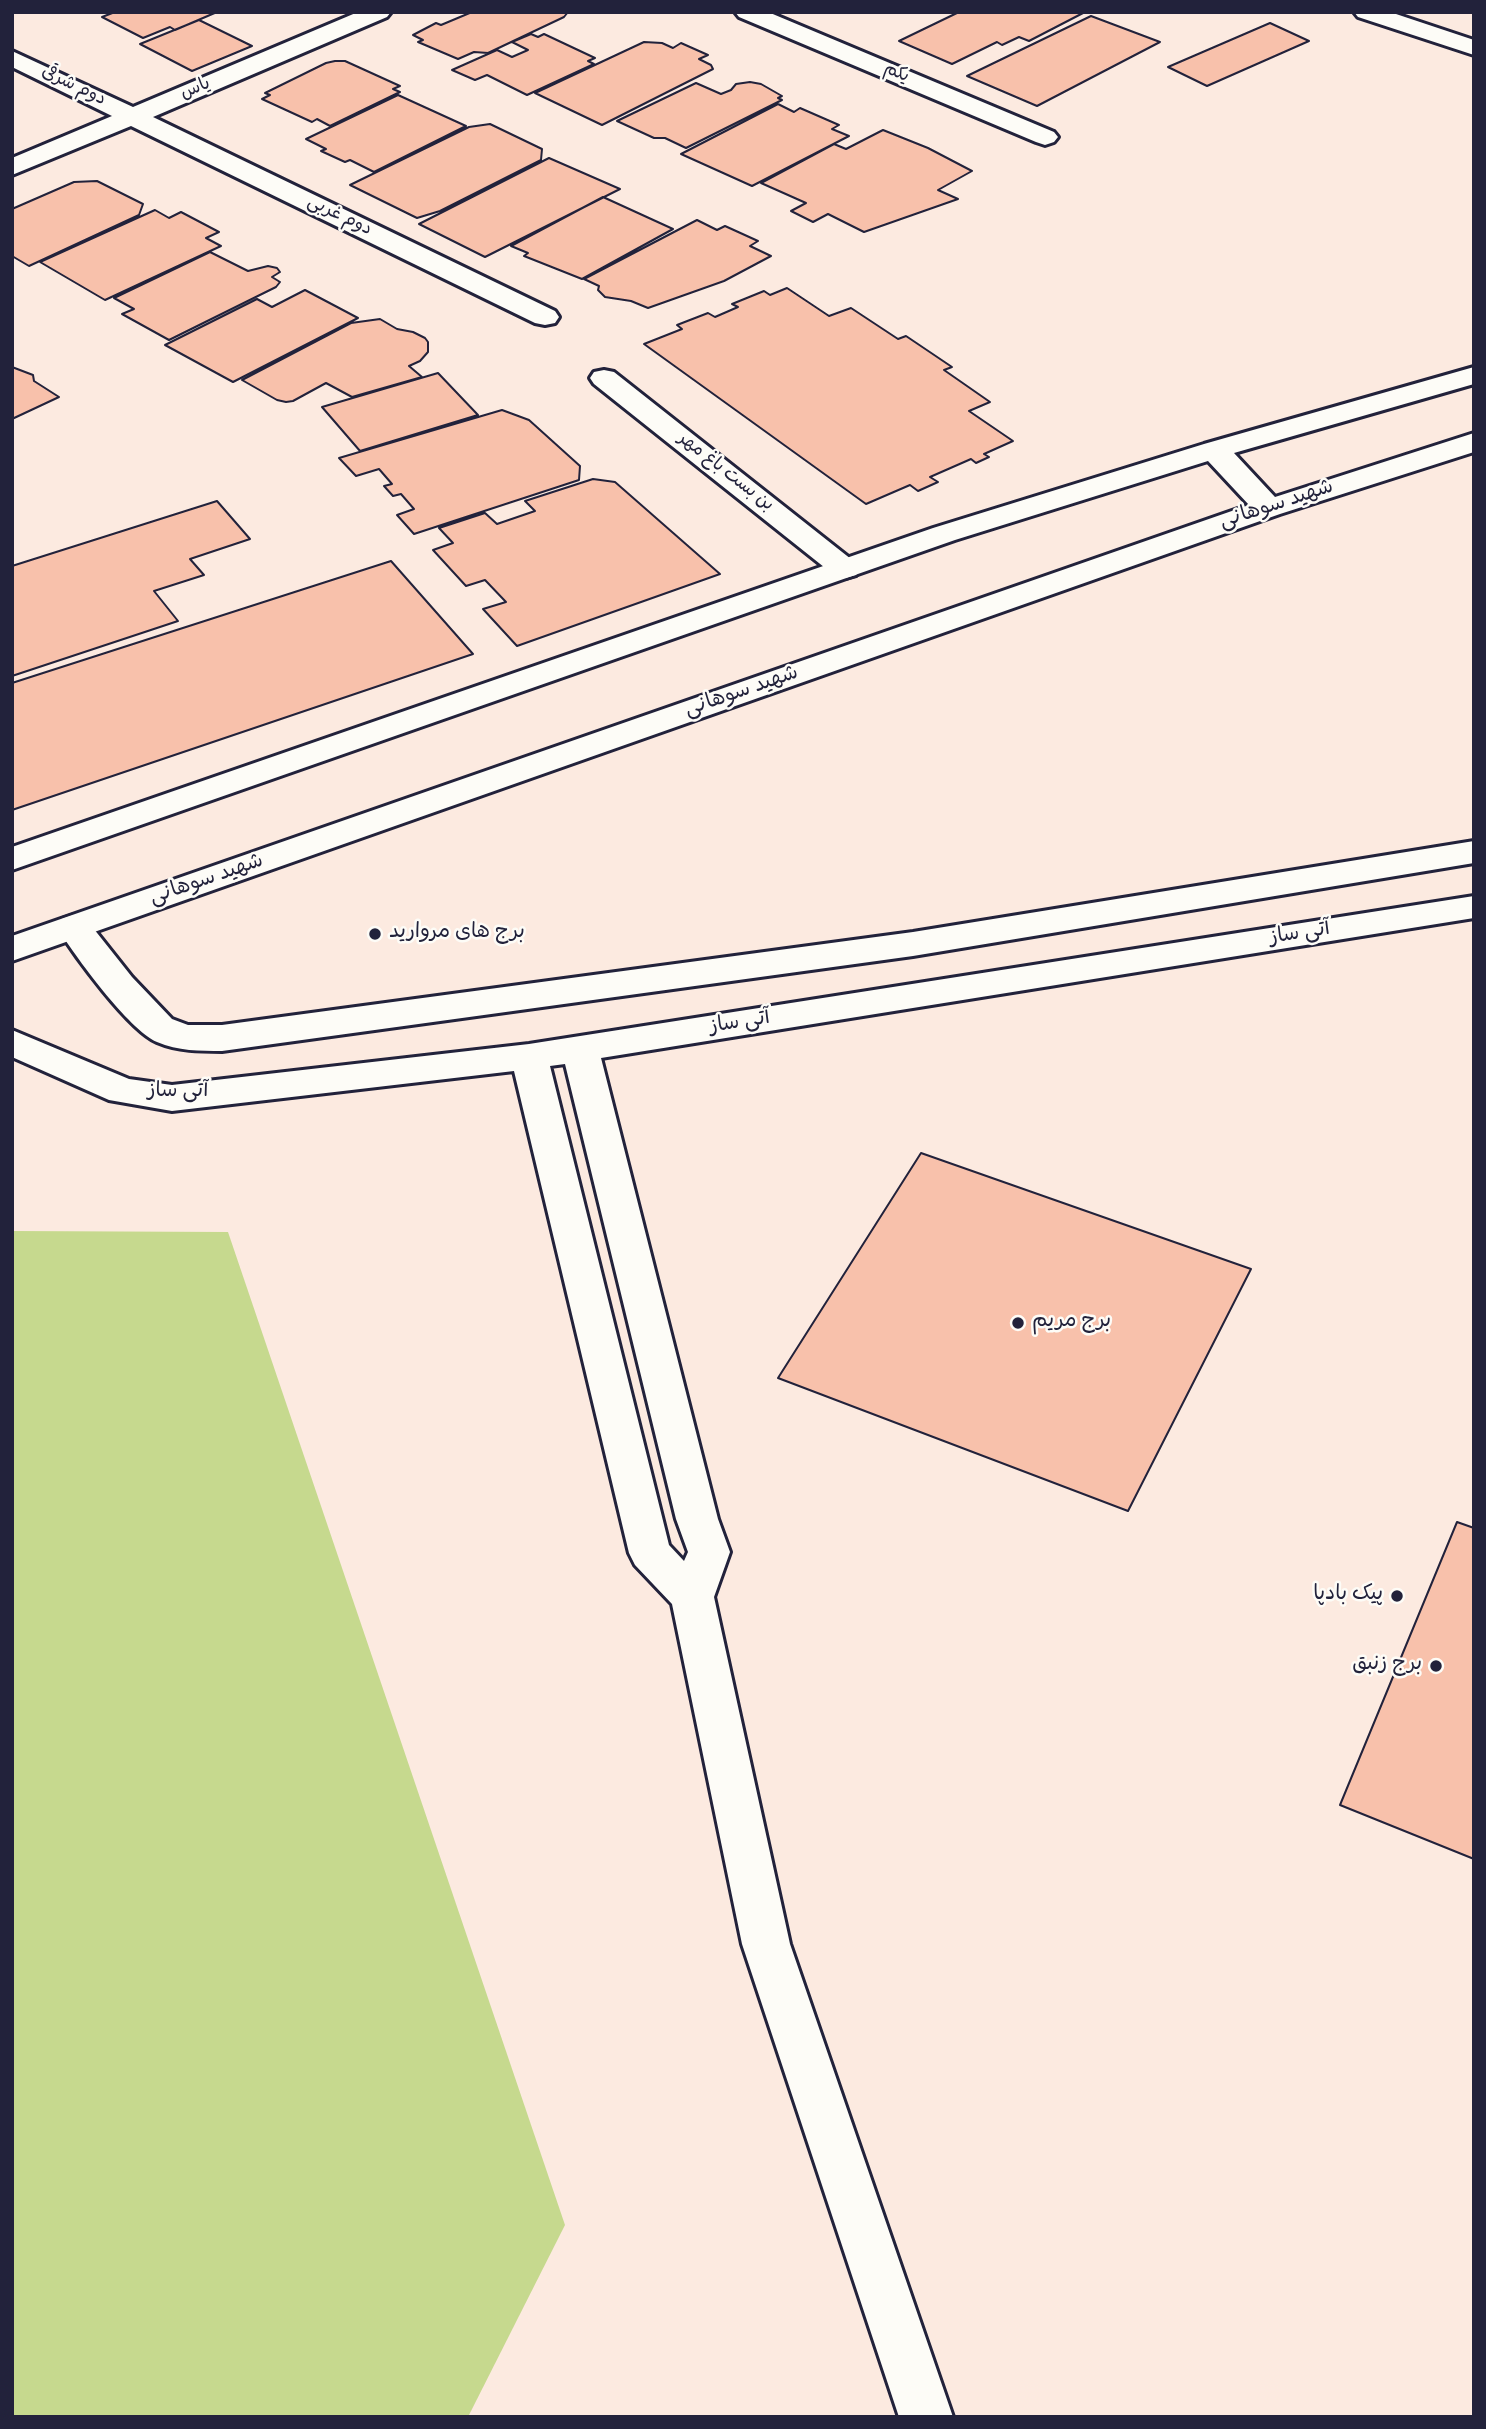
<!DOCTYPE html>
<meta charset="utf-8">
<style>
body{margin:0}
#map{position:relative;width:1486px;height:2429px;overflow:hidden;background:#fceae0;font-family:"Gochi Hand",sans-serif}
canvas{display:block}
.frame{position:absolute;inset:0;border:14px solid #22223b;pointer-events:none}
</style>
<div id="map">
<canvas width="1486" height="2429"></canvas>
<div class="frame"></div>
</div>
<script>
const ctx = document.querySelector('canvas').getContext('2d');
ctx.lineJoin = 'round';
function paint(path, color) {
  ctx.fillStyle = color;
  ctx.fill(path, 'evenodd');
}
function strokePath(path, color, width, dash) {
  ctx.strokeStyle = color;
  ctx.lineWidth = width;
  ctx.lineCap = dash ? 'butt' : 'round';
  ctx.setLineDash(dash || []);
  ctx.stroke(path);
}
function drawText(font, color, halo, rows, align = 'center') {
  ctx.font = font + ' "Gochi Hand","Playpen Sans Arabic",sans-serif';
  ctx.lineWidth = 5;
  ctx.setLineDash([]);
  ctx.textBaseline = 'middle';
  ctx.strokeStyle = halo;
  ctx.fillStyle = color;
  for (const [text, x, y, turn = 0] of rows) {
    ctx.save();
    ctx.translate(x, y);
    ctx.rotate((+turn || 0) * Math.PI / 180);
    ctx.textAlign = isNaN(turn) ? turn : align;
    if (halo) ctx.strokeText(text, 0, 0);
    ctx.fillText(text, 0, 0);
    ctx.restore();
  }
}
const green = new Path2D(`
 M12 1231 228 1232 565 2225 468 2417H12Z`);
const building = new Path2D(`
 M115 12H217L175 30 170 27 143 38 102 17Z
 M472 12H568L564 17 488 53 474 52 458 59 418 42 423 40 413 35 436 23 441 25Z
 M959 12H1085L1029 41 1019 37 1002 45 997 42 952 64 899 41Z
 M1091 16 1160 42 1037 106 967 76Z
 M199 20 252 46 192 71 140 44Z
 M1270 23 1309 41 1207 86 1168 67Z
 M531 34 538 37 544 34 595 58 588 61 594 64 527 95 487 75 475 80 452 70 497 50 512 57 528 50 512 42Z
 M644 42 662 43 673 48 681 43 708 55 699 59 711 65 713 69 602 125 535 93Z
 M335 61H345L400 86 393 89 400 92 330 126 317 119 312 122 262 99 270 95 265 93 326 63Z
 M750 82 761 84 782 96 778 98 782 100 686 148 665 138H654L617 121 696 83 721 94 731 90 736 84Z
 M398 95 466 126 374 172 350 160 345 162 321 151 326 149 306 139Z
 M778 104 794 112 800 108 839 125 832 129 849 136 752 186 681 154Z
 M490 124 542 149 541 160 440 211 417 218 350 185 469 127Z
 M883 130 928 148 972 171 938 190 958 199 864 232 828 214 813 222 791 211 806 203 761 183 834 144 846 149Z
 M549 158 620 189 485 257 419 224Z
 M97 181 143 204 139 215 29 266 12 256V209L74 182Z
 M603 197 673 229 582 279 524 256 528 253 511 246Z
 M155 210 169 218 181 212 219 232 206 238 221 246 105 300 40 262Z
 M697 220 717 230 725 226 758 241 750 246 771 256 724 281 648 308 631 301 605 297 598 290 599 286 584 279Z
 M210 252 248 271 268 266 277 268 280 272 272 277 280 282 276 287 169 340 122 314 134 309 114 298Z
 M787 288 829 316 851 308 898 339 906 336 952 367 944 370 990 402 969 411 1013 441 984 454 989 457 976 463 971 459 930 477 938 482 918 491 910 485 866 504 644 344 682 329 677 325 708 313 715 317 738 307 732 304 764 291 770 295Z
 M305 290 358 318 233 382 165 345 257 299 272 307Z
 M380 319 397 329 413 332 425 338 428 342V352L420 361 409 366 422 377 352 397 326 383 293 401 286 402 277 400 242 380 351 323Z
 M12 367 33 375 34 381 59 397 12 419Z
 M438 373 478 415 360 451 322 407Z
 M502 410 529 420 580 466 579 480 414 534 397 515 414 509 401 494 393 496 384 486 392 484 379 469 356 476 339 458Z
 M593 479 615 482 720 574 517 646 483 609 506 602 485 580 466 586 433 550 453 543 439 528 485 513 497 524 535 511 525 501Z
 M217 501 250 539 190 559 204 575 154 591 178 621 12 676V566Z
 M391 561 473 654 12 810V683Z
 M921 1153 1251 1269 1128 1511 778 1378Z
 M1457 1522 1474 1528V1859L1340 1805Z`);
const street = new Path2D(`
 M358 12H391L387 17 153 117 555 311 559 317 555 323 545 325 535 323 131 126 12 175V158L112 116 12 67V51L133 107Z
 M735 12H768L1054 132 1058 137 1054 142 1045 145 1036 142 739 17Z
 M604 370 614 372 856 563 860 569 856 575 845 578 834 575 594 384 590 378 594 372Z
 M1474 841V863L913 956 222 1051C200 1051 178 1051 157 1042 129 1030 74 955 57 927L62 919 74 915 86 919 132 977 172 1019 188 1025H222L913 932Z
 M1474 896V918L601 1058 718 1519 730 1552 714 1597 790 1944 953 2417H899L742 1944 672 1604 635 1565 629 1553 514 1071 172 1111 109 1100 12 1057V1030L129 1079 172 1085 529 1044ZM565 1064 676 1519 688 1552 684 1561 669 1545 550 1066Z`);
const secondary = new Path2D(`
 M1474 367V384L1234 453 1275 497 1474 433V452L1280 514 12 961V936L1249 505 1208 461 955 540 12 870V847L933 528 1204 444Z`);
const primary = new Path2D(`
 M1354 12H1390L1474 40V55L1358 17Z`);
const markers = [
 [375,934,7,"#22223b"],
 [1018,1323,7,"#22223b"],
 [1397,1596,7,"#22223b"],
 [1436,1666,7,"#22223b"]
];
const farStreetnames = [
 ["یکم",896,74,23],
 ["دوم شرقی",73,87,26],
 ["یاس",196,90,-23],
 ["دوم غربی",339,217,26],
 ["بن بست باغ مهر",725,473,38]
];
const streetNames = [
 ["شهید سوهانی",1277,506,-18],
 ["شهید سوهانی",742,693,-19],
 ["شهید سوهانی",207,881,-19],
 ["آتی ساز",1300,935,-9],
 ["آتی ساز",740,1024,-9],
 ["آتی ساز",178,1093]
];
const poiNames = [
 ["برج های مروارید",389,934],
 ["برج مریم",1032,1323],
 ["پیک بادپا",1383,1596,"right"],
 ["برج زنبق",1422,1666,"right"]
];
paint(green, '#c6d98e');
paint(building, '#f8c1ab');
strokePath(building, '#22223b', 2);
strokePath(street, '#22223b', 6);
strokePath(secondary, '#22223b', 6);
strokePath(primary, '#22223b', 6);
paint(street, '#fdfcf7');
paint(secondary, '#fdfcf7');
paint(primary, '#fdfcf7');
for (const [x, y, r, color] of markers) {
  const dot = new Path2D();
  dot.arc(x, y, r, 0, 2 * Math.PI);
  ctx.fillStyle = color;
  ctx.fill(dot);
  strokePath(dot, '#fdfcf7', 2.5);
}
drawText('18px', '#22223b', '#fdfcf7', farStreetnames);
drawText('21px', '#22223b', '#fdfcf7', streetNames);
drawText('21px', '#22223b', '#fdfcf7', poiNames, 'left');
</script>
